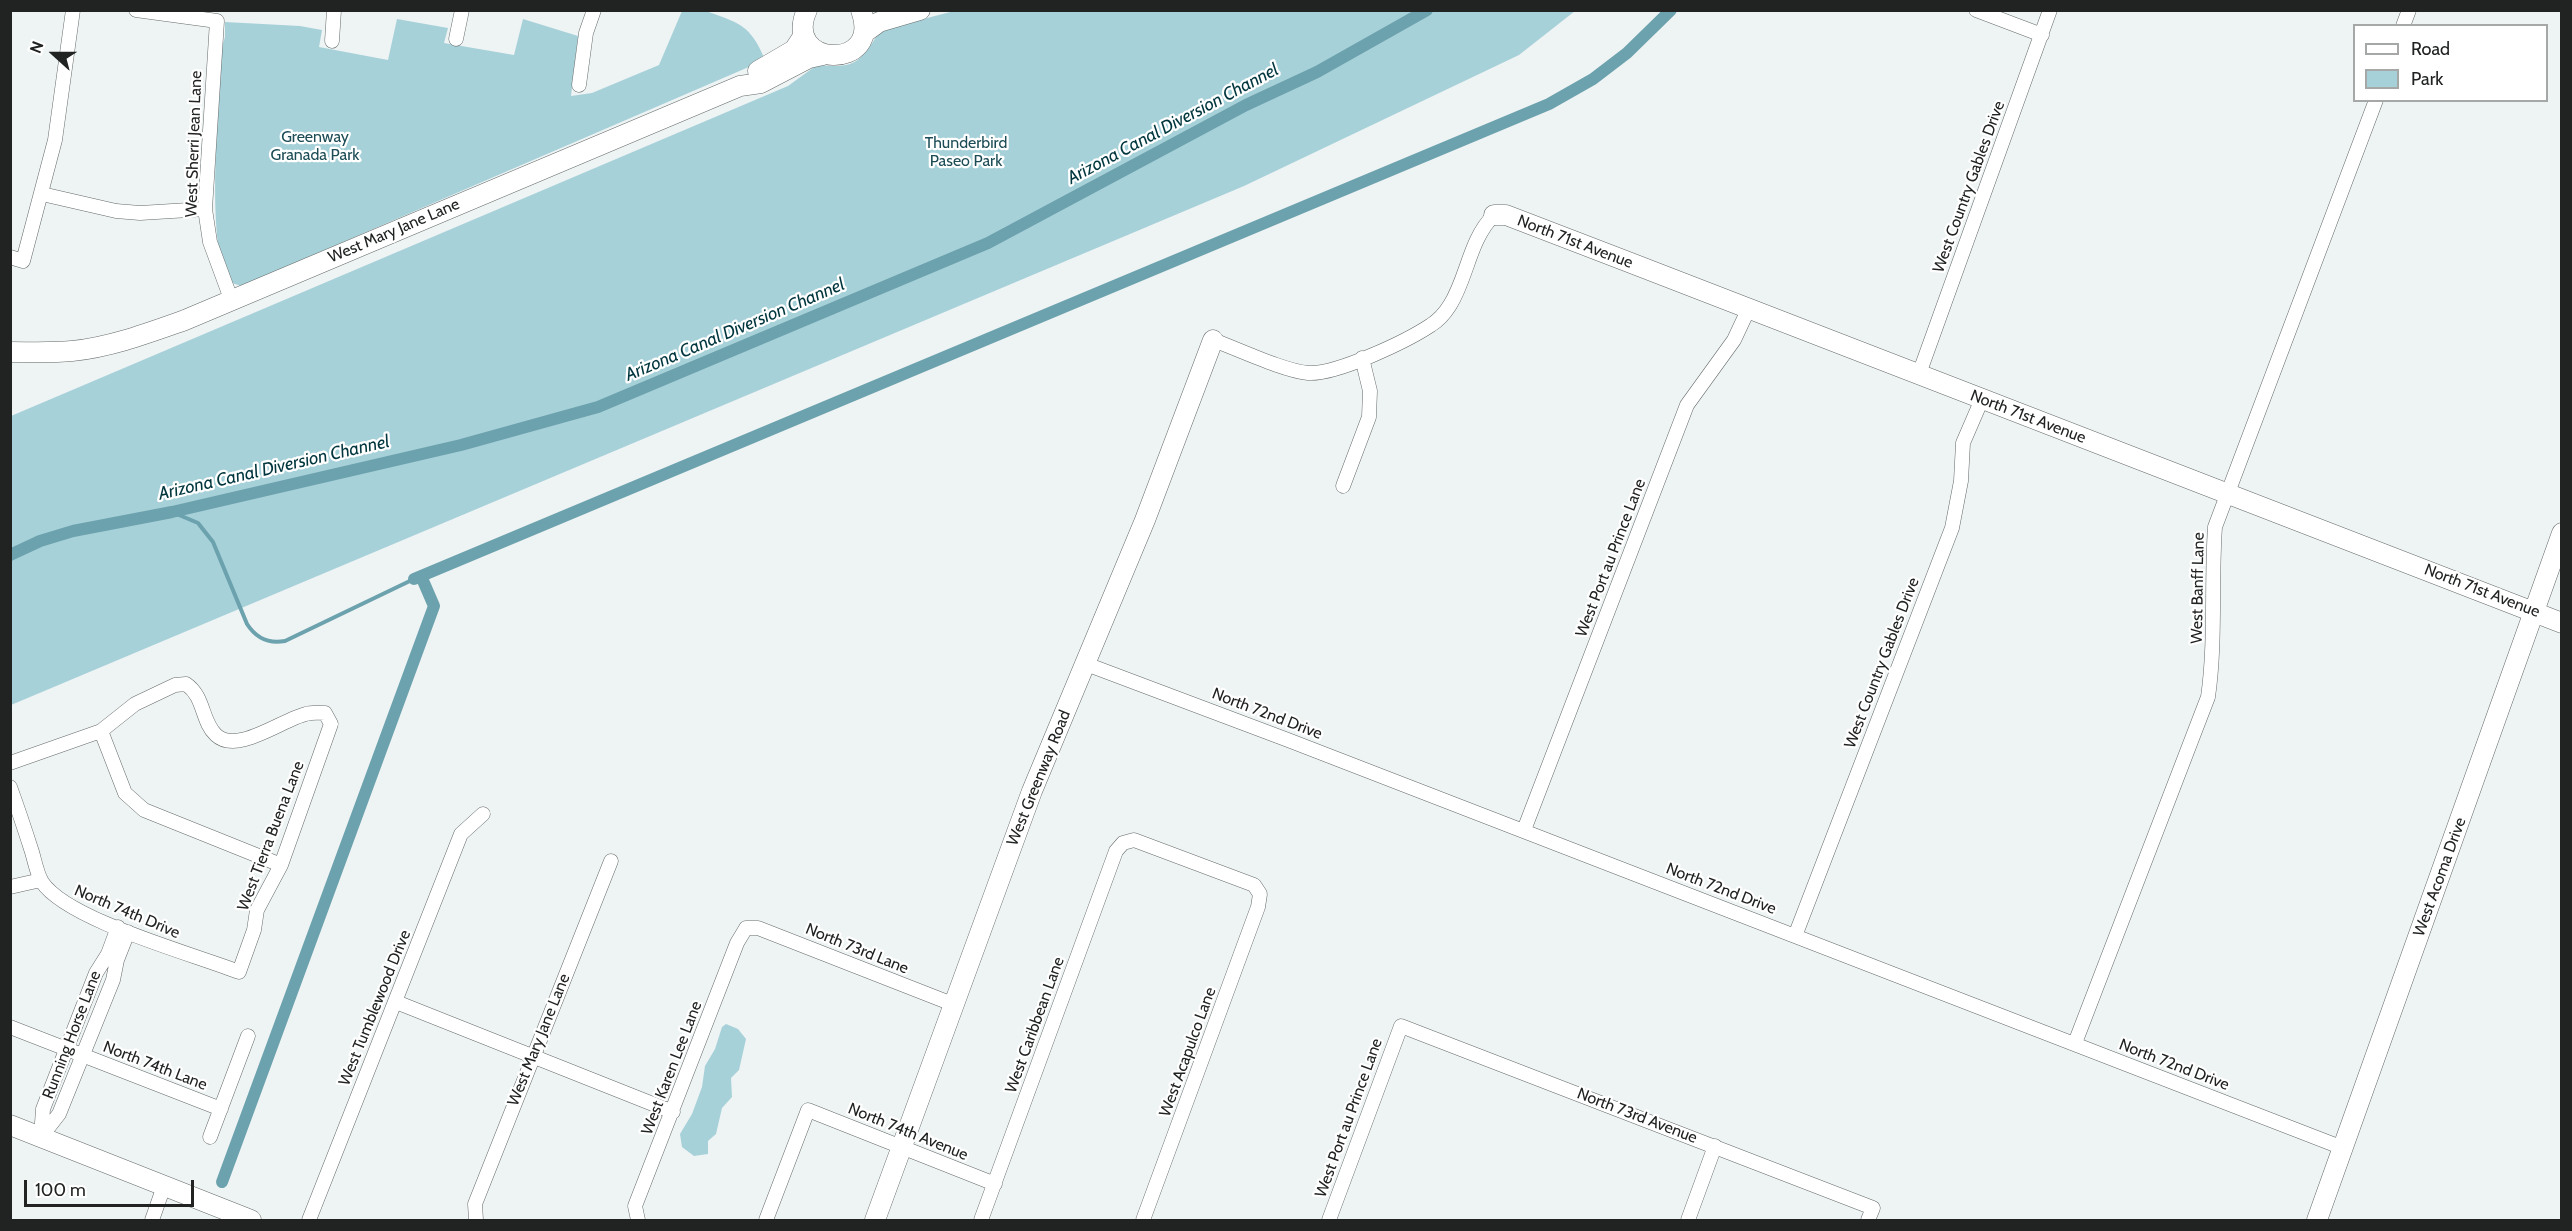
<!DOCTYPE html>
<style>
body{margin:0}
#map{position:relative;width:2572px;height:1231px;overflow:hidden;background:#eef3f4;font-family:Cabin,sans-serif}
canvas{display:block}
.frame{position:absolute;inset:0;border:12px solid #212323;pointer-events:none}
.legend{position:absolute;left:2353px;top:24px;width:195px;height:78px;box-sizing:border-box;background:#fff;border:2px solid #a6a7a7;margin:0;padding:8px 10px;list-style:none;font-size:18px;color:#212323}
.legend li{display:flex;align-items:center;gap:12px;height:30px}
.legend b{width:30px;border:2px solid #a6a7a7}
.north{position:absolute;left:24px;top:24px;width:60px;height:60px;-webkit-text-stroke:4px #fff;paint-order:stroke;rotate:291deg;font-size:16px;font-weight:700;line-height:24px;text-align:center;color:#212323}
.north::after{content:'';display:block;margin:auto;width:21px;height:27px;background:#212323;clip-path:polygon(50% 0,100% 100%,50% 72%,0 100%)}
.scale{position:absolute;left:24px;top:1180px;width:170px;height:27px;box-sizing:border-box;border:3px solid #212323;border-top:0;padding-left:8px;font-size:18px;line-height:21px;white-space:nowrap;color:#212323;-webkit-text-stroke:4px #fff;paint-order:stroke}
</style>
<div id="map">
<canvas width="2572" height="1231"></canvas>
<div class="frame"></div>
<ul class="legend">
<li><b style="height:8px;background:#fff"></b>Road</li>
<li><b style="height:16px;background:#a7d1d9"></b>Park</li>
</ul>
<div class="north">N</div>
<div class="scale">100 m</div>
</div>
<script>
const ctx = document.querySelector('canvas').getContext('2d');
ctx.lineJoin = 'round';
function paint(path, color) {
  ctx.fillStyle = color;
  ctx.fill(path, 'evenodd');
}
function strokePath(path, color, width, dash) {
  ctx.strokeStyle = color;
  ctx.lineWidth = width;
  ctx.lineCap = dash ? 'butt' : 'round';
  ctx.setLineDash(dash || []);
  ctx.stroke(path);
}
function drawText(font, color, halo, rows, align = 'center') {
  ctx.font = font + ' Cabin,sans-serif';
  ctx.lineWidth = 4.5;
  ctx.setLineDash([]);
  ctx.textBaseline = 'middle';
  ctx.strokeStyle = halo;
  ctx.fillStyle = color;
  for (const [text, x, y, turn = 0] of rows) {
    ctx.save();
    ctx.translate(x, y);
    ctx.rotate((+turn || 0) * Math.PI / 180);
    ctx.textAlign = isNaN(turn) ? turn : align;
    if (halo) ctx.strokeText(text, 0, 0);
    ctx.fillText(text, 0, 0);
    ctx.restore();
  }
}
const green = new Path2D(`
 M703 10C738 23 750 23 765 60L241 286C238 285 235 284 232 283 203 260 220 87 222 47L225 37V22L300 26 322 30 319 47 388 60 397 19 448 28 444 43 514 55 523 19 578 36 571 96 592 93 659 65 682 11Z
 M958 10 1575 11 1519 55 1244 186 11 705V416L788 86 817 65C858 69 859 62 881 30Z
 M726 1024 738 1029 746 1039 739 1070 731 1078 732 1097 722 1108 716 1134 708 1141V1154L694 1156 682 1147 680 1134 692 1114 702 1087 705 1066 715 1049 722 1027Z`);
const stream = new Path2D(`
 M172 512 198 523 213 542 247 624C256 638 269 644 285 641L414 579`);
const canal = new Path2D(`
 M10 555 40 541 73 531 172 512 461 445 598 407 988 243 1246 105 1317 72 1427 10
 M414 579 1549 104 1593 79 1627 53 1671 10
 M222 1182 434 606 421 576`);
const street = new Path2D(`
 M136 10 217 21 205 209 210 242 231 299
 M1976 10 2042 35
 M2403 26 2409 10
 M456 39 462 10
 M332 41 334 10
 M579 85 586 33 594 10
 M42 194 116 211 140 213 205 209
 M10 257 23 261 55 140 73 10
 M1213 340C1238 349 1284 371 1308 373 1336 375 1407 341 1431 325 1439 320 1445 313 1450 305 1468 276 1469 240 1494 215
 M1919 374 2050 10
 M1343 486 1369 417 1370 391 1362 358
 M1086 664 1288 740 2343 1148
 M101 731 125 793 144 810 281 865
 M10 763 101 731 135 704 175 685 186 684C205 697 201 721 216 735 237 755 283 719 306 714 312 712 319 713 325 713L331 724 281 865 257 910 254 930 239 972C193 954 67 920 42 882 37 874 35 862 32 852 25 830 18 809 10 787
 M1524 830 1687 405 1734 340 1749 308
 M10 887 41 880
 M1795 936 1952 528 1961 481 1963 443 1982 399
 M396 1002 673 1112
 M10 1027 221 1109
 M2075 1043 2208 697C2216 641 2211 584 2215 527L2376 100
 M41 1137 43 1109 96 973 108 954 118 927
 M41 1137 59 1114 113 980 117 960 128 932
 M210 1137 248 1036
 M152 1220 164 1186
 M309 1220 461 834 483 814
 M476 1220 475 1204 611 861
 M638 1220 635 1206 737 943 746 928H758L955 1005
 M766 1220 808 1110 995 1184
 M981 1220 1116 851 1123 843 1134 840 1254 885 1260 894 1258 907 1143 1220
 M1329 1220 1401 1026 1873 1208 1868 1220
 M1688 1220 1715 1146`);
const secondary = new Path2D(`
 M807 10C781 67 884 73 861 10
 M864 33 879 22 920 10
 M758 71 794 50 804 35
 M1494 215H1506L1631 263 2562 623
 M10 352C31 352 51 353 72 351 111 347 148 333 185 320L740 86 761 83 809 58 823 55
 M10 1125 251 1220
 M875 1220 1032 791 1145 520 1213 340
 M2317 1220 2562 533`);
const parkNames = [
 ["Greenway",315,137],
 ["Granada Park",315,155],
 ["Thunderbird",966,143],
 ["Paseo Park",966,161]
];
const streetNames = [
 ["West Sherri Jean Lane",194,144,-88],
 ["West Country Gables Drive",1969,187,-70],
 ["West Mary Jane Lane",394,231,-23],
 ["North 71st Avenue",1575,242,21],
 ["North 71st Avenue",2028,417,21],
 ["West Port au Prince Lane",1611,558,-69],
 ["West Banff Lane",2198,588,-89],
 ["North 71st Avenue",2482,591,21],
 ["West Country Gables Drive",1882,663,-69],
 ["North 72nd Drive",1267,714,21],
 ["West Greenway Road",1039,778,-68],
 ["West Tierra Buena Lane",271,836,-69],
 ["West Acoma Drive",2440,877,-70],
 ["North 72nd Drive",1721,889,21],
 ["North 74th Drive",127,912,23],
 ["North 73rd Lane",857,949,22],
 ["West Tumblewood Drive",375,1008,-68],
 ["West Caribbean Lane",1035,1025,-70],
 ["Running Horse Lane",72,1035,-69],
 ["West Mary Jane Lane",539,1040,-68],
 ["West Acapulco Lane",1188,1052,-70],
 ["North 72nd Drive",2174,1065,21],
 ["North 74th Lane",155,1066,21],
 ["West Karen Lee Lane",672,1068,-69],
 ["North 73rd Avenue",1637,1116,21],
 ["West Port au Prince Lane",1349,1118,-70],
 ["North 74th Avenue",908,1132,22]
];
const waterNames = [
 ["Arizona Canal Diversion Channel",1173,124,-28],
 ["Arizona Canal Diversion Channel",735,330,-23],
 ["Arizona Canal Diversion Channel",274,468,-13]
];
paint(green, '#a7d1d9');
strokePath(stream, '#6ca2ad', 4);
strokePath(canal, '#6ca2ad', 12);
strokePath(street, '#656a6a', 15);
strokePath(secondary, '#656a6a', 21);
strokePath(street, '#fff', 14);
strokePath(secondary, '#fff', 20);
drawText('16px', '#1c4c55', '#fff', parkNames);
drawText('16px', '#212323', '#fff', streetNames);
drawText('italic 18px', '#00363e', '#fff', waterNames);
</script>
